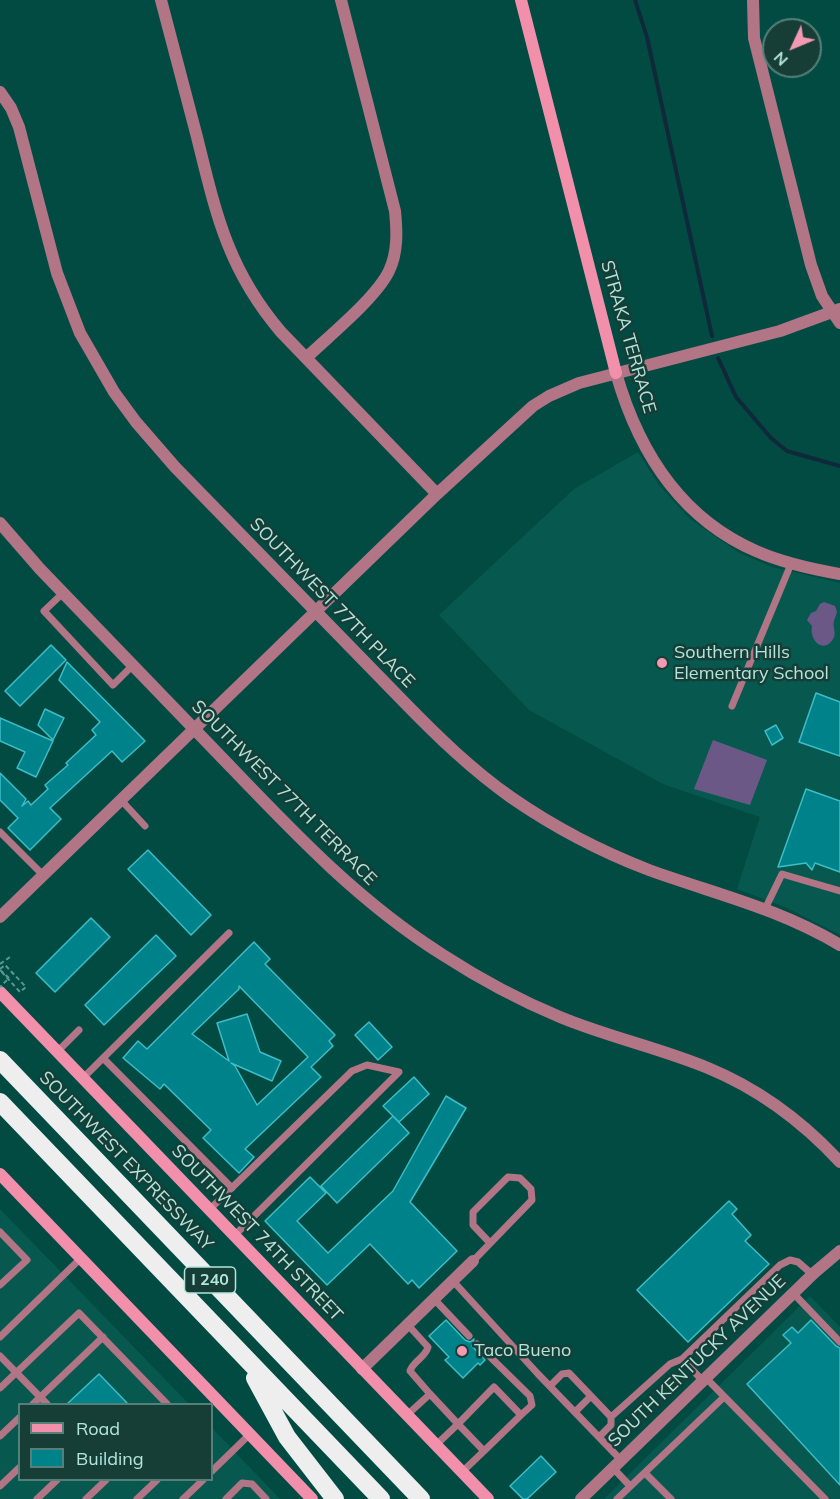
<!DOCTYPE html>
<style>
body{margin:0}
#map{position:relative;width:840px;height:1499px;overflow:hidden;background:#014b43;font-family:Mulish,sans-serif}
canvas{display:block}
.legend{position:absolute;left:18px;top:1403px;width:195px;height:78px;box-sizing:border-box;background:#173d37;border:2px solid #558079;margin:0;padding:8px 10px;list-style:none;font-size:18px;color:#b1e5db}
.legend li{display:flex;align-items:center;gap:12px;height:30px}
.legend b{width:30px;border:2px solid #558079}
.north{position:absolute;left:762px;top:18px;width:60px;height:60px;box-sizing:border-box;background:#173d37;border:2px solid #558079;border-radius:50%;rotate:226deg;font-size:16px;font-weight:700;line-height:24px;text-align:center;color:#b1e5db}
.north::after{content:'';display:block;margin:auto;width:21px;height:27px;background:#f19ab1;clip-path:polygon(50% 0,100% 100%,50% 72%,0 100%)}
</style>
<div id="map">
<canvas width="840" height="1499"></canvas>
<ul class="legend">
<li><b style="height:8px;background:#f290ab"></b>Road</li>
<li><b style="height:16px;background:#00828b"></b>Building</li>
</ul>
<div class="north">N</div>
</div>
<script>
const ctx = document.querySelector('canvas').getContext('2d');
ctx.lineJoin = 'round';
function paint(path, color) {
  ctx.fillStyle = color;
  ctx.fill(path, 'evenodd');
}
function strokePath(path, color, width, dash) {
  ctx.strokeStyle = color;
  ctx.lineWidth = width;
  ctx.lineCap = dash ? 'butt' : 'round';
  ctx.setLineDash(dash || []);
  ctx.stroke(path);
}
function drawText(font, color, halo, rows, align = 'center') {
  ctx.font = font + ' Mulish,sans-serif';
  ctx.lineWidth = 5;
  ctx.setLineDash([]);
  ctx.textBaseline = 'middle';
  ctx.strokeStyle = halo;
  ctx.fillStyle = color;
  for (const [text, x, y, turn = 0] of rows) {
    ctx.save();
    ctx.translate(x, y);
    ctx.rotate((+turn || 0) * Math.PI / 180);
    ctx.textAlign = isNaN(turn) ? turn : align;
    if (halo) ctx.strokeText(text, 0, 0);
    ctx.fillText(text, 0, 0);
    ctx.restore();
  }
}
const built = new Path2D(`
 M638 452 658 484 690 519 738 552 772 567 840 583V935L785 907 737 889 760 817 663 784 529 710 439 615 574 489Z
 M0 1209 189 1404H20V1480H212V1428L280 1499H0Z
 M810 1296 840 1327V1499H604Z`);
const green = new Path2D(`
 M824 602 835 606 837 612C836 615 835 618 834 621 832 627 837 633 833 639 824 654 809 641 812 626L807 620 811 613 816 611 820 604Z
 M713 740 767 760 750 805 694 789Z`);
const stream = new Path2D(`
 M635 0 647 37 712 336
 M718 358 736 397 771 438 787 451 840 466`);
const building = new Path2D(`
 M51 645 66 660 20 706 5 691Z
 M67 662 145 741 122 762 112 751 50 808 61 819 30 850 8 828 18 818 0 800V773L26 799 22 806 28 801 31 805 48 789 45 785 68 765 66 763 96 735 92 730 100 722 59 680Z
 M816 693 840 702V756L799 742Z
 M45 709 64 718 53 740 38 725Z
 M0 718 53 741 36 777 17 768 25 752 0 741Z
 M776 725 783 738 772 745 765 731Z
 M806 789 840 801V872L815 863 812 870 806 863 778 867Z
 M148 850 211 915 191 935 128 869Z
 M91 918 110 937 55 992 36 973Z
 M156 935 176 956 104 1025 85 1005Z
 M254 942 270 959 265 964 335 1035 329 1041 333 1046 311 1067 321 1077 245 1149 254 1157 239 1173 203 1138 211 1130 164 1084 160 1089 123 1058 138 1041 147 1049ZM239 986 308 1057 257 1105 235 1066 231 1063 272 1081 281 1061 260 1052 247 1014 217 1023 229 1061 192 1034 239 989Z
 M369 1022 392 1047 378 1060 355 1035Z
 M414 1077 429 1094 399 1122 383 1106Z
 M446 1096 466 1108 410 1202 457 1251 419 1288 412 1280 408 1284 370 1244 327 1285 265 1221 310 1177 326 1193 297 1221 328 1253 393 1191Z
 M393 1116 409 1133 337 1203 321 1186Z
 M729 1201 737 1209 732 1214 751 1235 745 1241 769 1264 688 1342 637 1290Z
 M446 1320 465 1340 470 1342 474 1339 472 1346 485 1360 480 1365 478 1363 463 1378 445 1360 449 1357 429 1336Z
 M811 1320 836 1346 840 1348V1485L747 1384 791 1343 783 1335 792 1327 798 1333Z
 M99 1374 128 1404H67Z
 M541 1456 556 1472 527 1499H523L510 1486Z`);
const path = new Path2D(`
 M0 964 10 957
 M0 969 5 965 26 987 20 992 0 970`);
const lane = new Path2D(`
 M63 593 44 611 113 685 133 665
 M732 706 791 564
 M121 800 145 826
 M0 832 43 875
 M765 909 782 874 840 891
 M58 1051 79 1030
 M103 1058 232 1188
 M83 1078 229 933
 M209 1210 352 1071 367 1065 399 1072 234 1236
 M0 1232 27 1260 0 1285
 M473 1261 532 1200 531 1189 520 1178 508 1177 473 1212V1225L490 1243
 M453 1281 538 1374 621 1460
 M793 1293 840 1342
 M434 1299 469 1336
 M408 1325 428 1347C426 1357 413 1361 410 1371L430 1394
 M0 1337 80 1259
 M477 1344 530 1396 532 1405 521 1415
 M0 1356 47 1404
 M682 1359 780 1265 790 1260 798 1262 813 1275
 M706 1378 825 1499
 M550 1386 562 1374 569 1373 611 1417V1425L599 1437
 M0 1388 79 1313 167 1404
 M33 1404 103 1337
 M575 1412 591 1396
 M407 1415 430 1394 458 1424 494 1387 521 1415 484 1451
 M611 1417 670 1364 682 1359 703 1381
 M0 1436 20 1417
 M436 1445 458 1424 484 1451 462 1472
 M613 1468 630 1486
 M212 1471 249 1435
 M645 1473 671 1499
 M0 1486 20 1467
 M37 1499 57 1480
 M86 1499 106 1480
 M137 1499 157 1480
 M183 1499 203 1480
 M226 1499 242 1483 252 1484 266 1499
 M617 1499 724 1397`);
const street = new Path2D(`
 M161 0C173 46 185 92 197 137 216 214 228 270 281 332L437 494
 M753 0 754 38 811 265 822 296 840 323
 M0 92 11 108 19 127 57 273 80 333 114 392 136 422 175 467 403 701C437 736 472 770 512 798 554 827 602 852 649 870 715 894 778 908 840 945
 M306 358C329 336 376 298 389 271 398 252 397 231 395 211L341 0
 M616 373C638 450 680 518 756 551 783 563 811 569 840 574
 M0 523 40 569C102 634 165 698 227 763 294 833 360 903 443 955 480 979 519 1000 560 1017 608 1037 660 1048 708 1068 759 1089 803 1122 840 1162
 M0 917 437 494 533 406 549 396 579 383 780 331 840 309
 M362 1369 473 1261
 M581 1499 814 1273 840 1251`);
const secondary = new Path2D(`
 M521 0 616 373
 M0 992 488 1499
 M0 1174 312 1499`);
const highway = new Path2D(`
 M0 1060 421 1499
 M0 1102 381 1499
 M255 1378 287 1437 335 1499`);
const pathBridge = new Path2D(`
 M0 970 9 978 0 987`);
const markers = [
 [662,663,6,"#f19ab1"],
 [462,1351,6,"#f19ab1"]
];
const shields = [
 [210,1280,51]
];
const shieldNames = [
 ["I 240",210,1280]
];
const streetNames = [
 ["STRAKA TERRACE",628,337,74],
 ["SOUTHWEST 77TH PLACE",332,603,46],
 ["SOUTHWEST 77TH TERRACE",284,793,45],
 ["SOUTHWEST EXPRESSWAY",126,1161,46],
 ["SOUTHWEST 74TH STREET",257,1233,46],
 ["SOUTH KENTUCKY AVENUE",697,1361,-44]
];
const poiNames = [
 ["Southern Hills",674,653],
 ["Elementary School",674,674],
 ["Taco Bueno",474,1351]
];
paint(built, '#075950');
paint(green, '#6c5887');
strokePath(stream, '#0f293b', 4);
paint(building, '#00828b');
strokePath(building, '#3ebdc7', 1.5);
strokePath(path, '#5a9990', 2, [4.5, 3]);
strokePath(lane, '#b27585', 7);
strokePath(street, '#b27585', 12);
strokePath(secondary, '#f290ab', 12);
strokePath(highway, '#eee', 18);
strokePath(pathBridge, '#5a9990', 2, [4.5, 3]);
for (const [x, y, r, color] of markers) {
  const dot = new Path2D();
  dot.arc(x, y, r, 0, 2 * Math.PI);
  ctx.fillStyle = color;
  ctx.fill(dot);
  strokePath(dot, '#173d37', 2);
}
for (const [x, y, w] of shields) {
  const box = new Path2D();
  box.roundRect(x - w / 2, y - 13, w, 26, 4.5);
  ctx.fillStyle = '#173d37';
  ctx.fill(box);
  strokePath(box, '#b1e5db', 1.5);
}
drawText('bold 16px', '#b1e5db', null, shieldNames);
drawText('18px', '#b1e5db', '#173d37', streetNames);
drawText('18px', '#b1e5db', '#173d37', poiNames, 'left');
</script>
